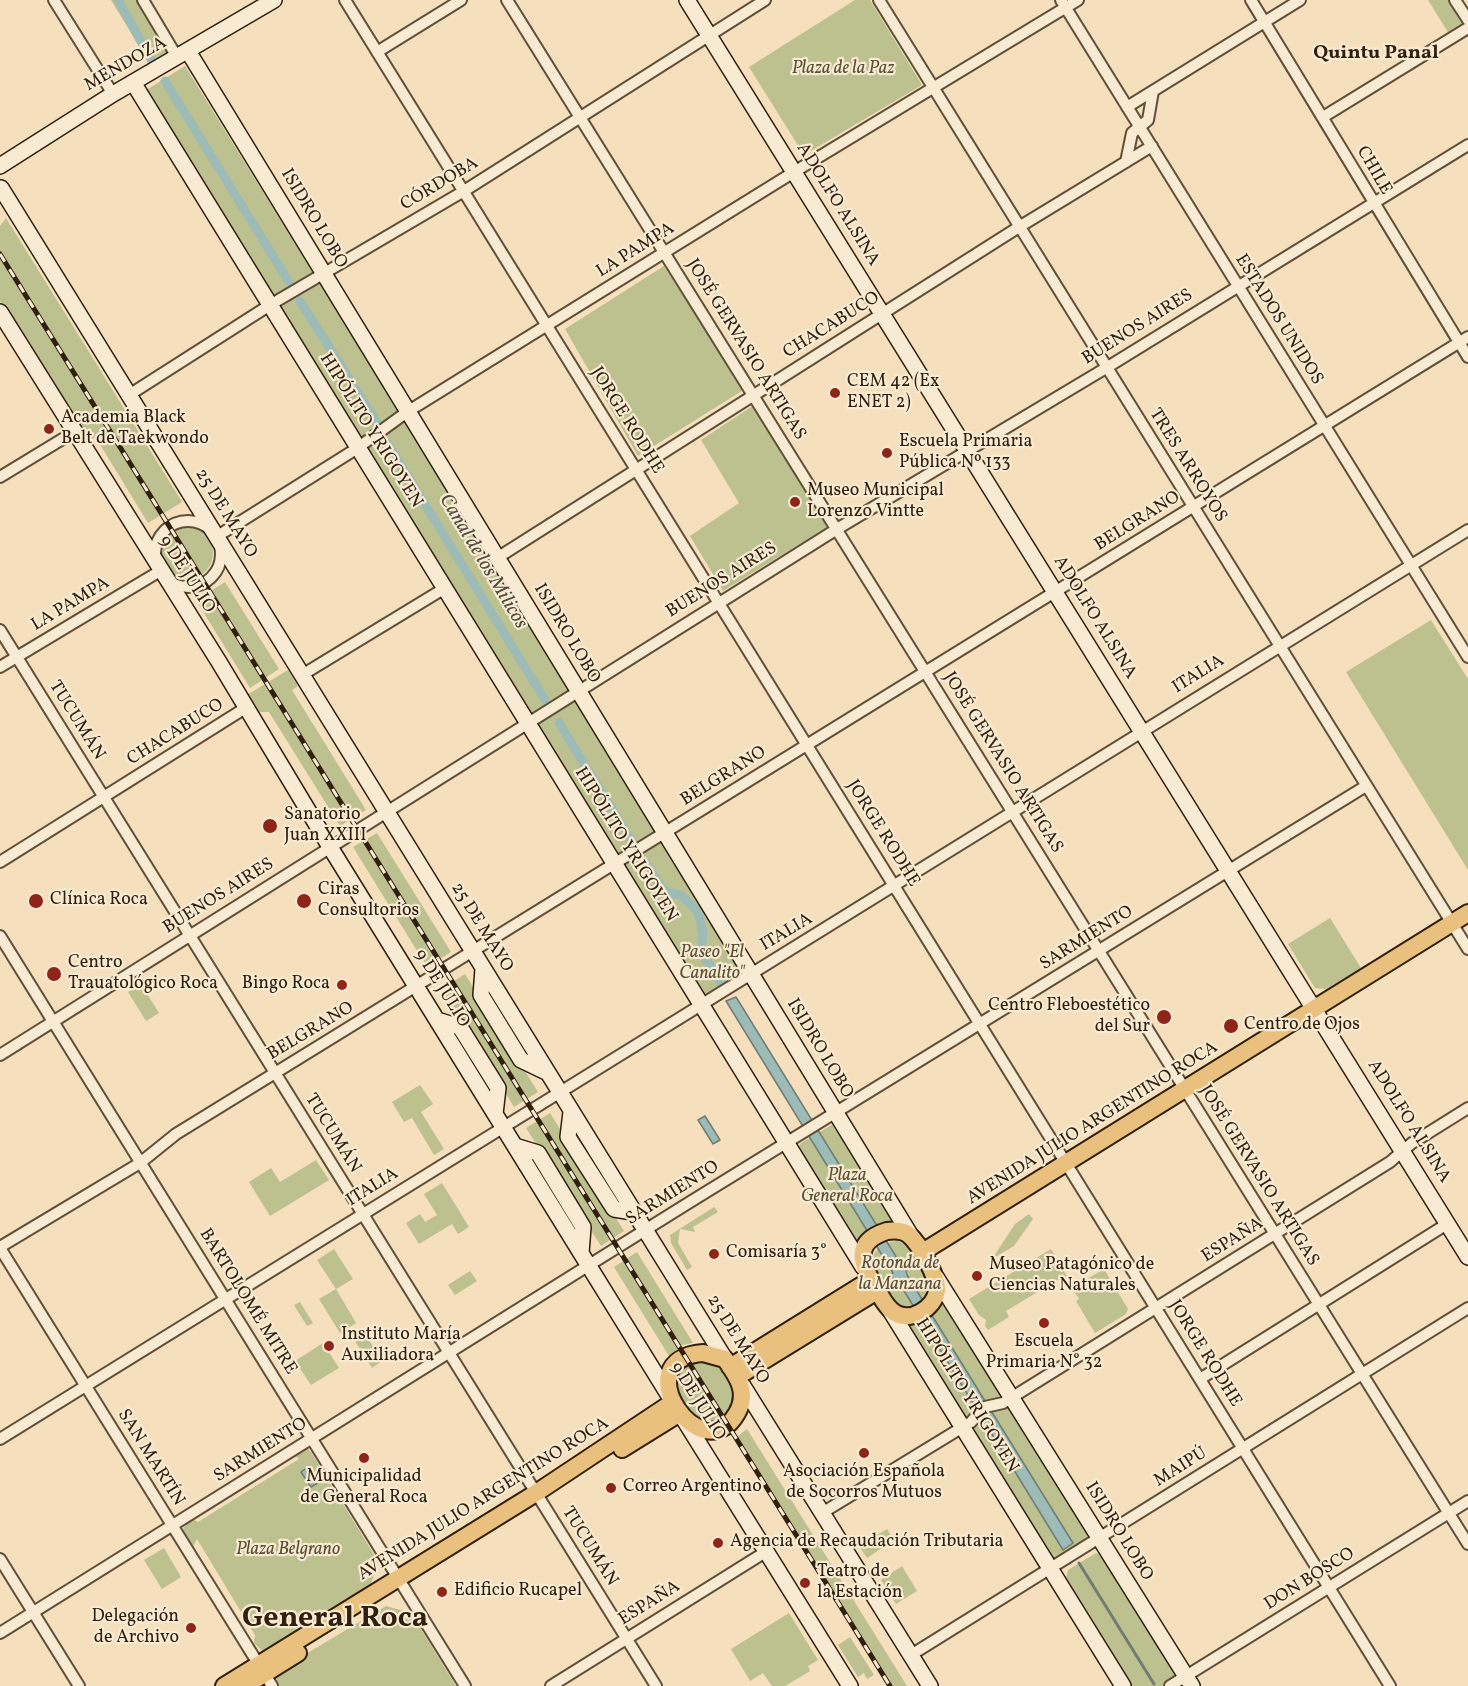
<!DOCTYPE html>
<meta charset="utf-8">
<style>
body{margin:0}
canvas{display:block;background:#f5dfbc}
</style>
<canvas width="1468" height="1686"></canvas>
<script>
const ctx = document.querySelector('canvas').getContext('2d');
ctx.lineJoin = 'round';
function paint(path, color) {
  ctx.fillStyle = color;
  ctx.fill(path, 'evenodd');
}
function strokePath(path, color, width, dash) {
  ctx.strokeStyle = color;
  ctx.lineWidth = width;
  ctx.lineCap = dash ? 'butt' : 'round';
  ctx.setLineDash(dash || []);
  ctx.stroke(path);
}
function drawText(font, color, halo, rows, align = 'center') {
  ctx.font = font + ' Vollkorn,serif';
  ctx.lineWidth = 4.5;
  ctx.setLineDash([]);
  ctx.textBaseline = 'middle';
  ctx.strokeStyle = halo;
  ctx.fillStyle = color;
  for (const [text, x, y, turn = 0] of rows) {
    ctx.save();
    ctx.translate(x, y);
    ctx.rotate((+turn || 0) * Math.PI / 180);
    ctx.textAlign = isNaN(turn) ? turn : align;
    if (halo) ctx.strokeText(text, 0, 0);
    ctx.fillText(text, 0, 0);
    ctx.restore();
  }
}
const green = new Path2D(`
 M111 0H137L170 53 150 64Z
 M855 0H870L922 85 804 155 749 67Z
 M1428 0H1448L1463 23 1461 30 1451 37Z
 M185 66 749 977 704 1000 143 92Z
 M6 218 182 502 148 523 96 438 86 439 0 301V226Z
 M664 266 745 389 638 456 565 329Z
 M754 405 829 526 723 591 690 536 739 503 701 440Z
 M161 553a26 26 0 1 1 52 0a26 26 0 1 1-52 0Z
 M225 582 279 669 250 688 196 600Z
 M1431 620 1468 679V870L1346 672Z
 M288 670 298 686 292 690 366 810 340 826 269 712H257L247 695Z
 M377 833 451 952 427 967 353 847Z
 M1330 918 1361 968 1326 989 1315 988 1288 944Z
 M465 974 538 1092 514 1107 441 989Z
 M141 984 159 1013 146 1021 128 992Z
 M420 1085 433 1104 421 1112 444 1149 434 1155 412 1118 404 1122 392 1102Z
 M550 1113 624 1231 601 1246 526 1128Z
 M835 1123 898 1221 860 1250 796 1150 801 1143Z
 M316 1160 329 1180 270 1216 249 1182 271 1168 280 1182Z
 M442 1183 469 1227 458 1234 452 1224 419 1244 406 1223 420 1214 425 1222 437 1215 424 1194Z
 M714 1207 718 1212 693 1227 695 1232 680 1229 678 1243 692 1267 687 1270 671 1243 670 1235Z
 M1029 1214 1033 1219 1014 1246 992 1259 1015 1224Z
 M897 1241C914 1245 928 1272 930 1288 921 1303 912 1311 894 1306L871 1263C874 1249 882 1242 897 1241Z
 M334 1249 353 1279 336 1289 356 1323 340 1333 319 1299 336 1289 317 1260Z
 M1051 1249 1070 1281 1063 1285 1059 1279 1006 1311 1009 1317 988 1330 985 1326 986 1320 979 1315 969 1299Z
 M637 1252 693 1343 682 1345 669 1356 614 1267Z
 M1104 1269 1128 1309 1126 1314 1095 1333 1076 1301 1079 1299 1072 1288Z
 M470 1271 477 1281 455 1295 448 1285Z
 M941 1301 945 1302 1089 1535 1080 1545 1054 1561 906 1330 908 1322Z
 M300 1302 313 1323 307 1326 294 1305Z
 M364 1332 382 1361 372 1368 353 1338Z
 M323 1343 339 1368 311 1385 295 1361Z
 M699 1359 719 1366 736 1391 728 1420 699 1424C679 1397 659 1379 699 1359Z
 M747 1429 907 1686H889L735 1438Z
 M306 1447 311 1452 378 1561 371 1584 262 1651 254 1643 255 1635 197 1539 193 1547 183 1529 191 1518 198 1522 299 1459 294 1455Z
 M887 1529 894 1540 867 1558 859 1546Z
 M164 1548 181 1577 162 1589 144 1560Z
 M1096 1553 1105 1556 1177 1674 1162 1686H1129L1066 1578 1068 1570Z
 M902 1566 917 1591 896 1604 881 1580Z
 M386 1606 411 1613 456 1686H279L275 1680 276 1672Z
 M789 1613 818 1660 808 1666 810 1671 785 1686H772L763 1673 750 1681 731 1649Z
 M850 1637 874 1675 867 1679 864 1673 858 1677 838 1645Z`);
const water = new Path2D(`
 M736 997 903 1268 905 1267 907 1275 1073 1543 1063 1550 898 1281 895 1282 891 1275 893 1273 726 1001Z
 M705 1116 720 1140 713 1144 698 1120Z
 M309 1466 319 1482 311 1487 301 1472Z`);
const stream = new Path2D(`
 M1079 1563 1154 1684`);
const canal = new Path2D(`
 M118 0 152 61
 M165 81 289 282
 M300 301 377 423
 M388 444 545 700
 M559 723 634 845
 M646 863 663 890 682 896 698 912 703 933 701 951 721 984`);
const street = new Path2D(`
 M54 0 113 94
 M143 0 177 57
 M345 0 1390 1686
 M507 0 1468 1544
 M879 0 1468 949
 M1061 0 1468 657
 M1251 0 1468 357
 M1455 0 1468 20
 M377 52 461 0
 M1127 107 1300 0
 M1323 117 1468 28
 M1126 162 1132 133 1148 120 1153 91
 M129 395 270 305 464 191 765 0
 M0 477 74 432
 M155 554a33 33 0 1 1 66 0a33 33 0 1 1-66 0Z
 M216 537 356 449 407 412 794 172 1078 0
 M497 558 1019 227 1152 146
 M0 630 656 1686
 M0 667 160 571
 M302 675 445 588
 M0 862 247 707
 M0 936 465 1686
 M0 1055 837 529 1106 368 1468 145
 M0 1247 140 1163 176 1134 275 1073 1468 337
 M0 1248 272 1686
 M1200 1379 1447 1224
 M0 1439 1468 530
 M822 1513 971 1422 985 1407 1003 1403 1390 1162 1412 1143 1468 1108
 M0 1559 79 1686
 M0 1633 690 1202 1366 786
 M911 1655 1468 1308
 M551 1686 767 1551
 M1170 1686 1468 1501`);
const secondary = new Path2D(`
 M687 0 1468 1257
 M188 51 911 1236
 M134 84 863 1267
 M0 166 113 94 274 0
 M1 188 725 1359
 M0 312 219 662 330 847 668 1394
 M483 969 481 995 521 1060 546 1072
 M437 1020 460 1027 498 1088 495 1114
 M571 1112 568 1137 614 1209 633 1212
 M515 1146 538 1153 583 1227 581 1253
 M936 1277 1192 1686
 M888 1307 1123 1686
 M743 1386 930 1686
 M683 1418 850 1686`);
const primary = new Path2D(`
 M887 1231C895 1230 903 1230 909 1235 919 1243 939 1279 937 1291 934 1308 911 1323 895 1313 886 1308 881 1296 876 1288 861 1264 852 1242 887 1231Z
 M921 1253 1468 913
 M703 1353 725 1359C737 1376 749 1392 737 1413 703 1474 622 1359 703 1353Z
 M730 1367 870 1280
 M737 1377 877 1291
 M622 1449 680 1413
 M224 1686 536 1493 673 1402
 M245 1686 298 1653`);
const rail = new Path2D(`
 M0 254 890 1686`);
const markers = [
 [835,393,6,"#8f2418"],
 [49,429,6,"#8f2418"],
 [887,453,6,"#8f2418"],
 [795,502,6,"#8f2418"],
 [270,826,8,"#8f2418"],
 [36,901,8,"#8f2418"],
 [304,901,8,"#8f2418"],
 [54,974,8,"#8f2418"],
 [342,985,6,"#8f2418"],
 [1164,1017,8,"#8f2418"],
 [1231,1026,8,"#8f2418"],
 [714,1254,6,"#8f2418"],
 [977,1276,6,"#8f2418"],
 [1044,1323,6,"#8f2418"],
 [329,1346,6,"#8f2418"],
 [864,1453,6,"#8f2418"],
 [364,1458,6,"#8f2418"],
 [611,1488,6,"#8f2418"],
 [718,1543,6,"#8f2418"],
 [805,1583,6,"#8f2418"],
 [442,1592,6,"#8f2418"],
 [191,1628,6,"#8f2418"]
];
const streetNames = [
 ["MENDOZA",126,65,-30],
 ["CHILE",1373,171,60],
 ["CÓRDOBA",440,185,-31],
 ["ADOLFO ALSINA",837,205,58],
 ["ISIDRO LOBO",313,219,59],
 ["LA PAMPA",636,251,-32],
 ["ESTADOS UNIDOS",1278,320,58],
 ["CHACABUCO",832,326,-32],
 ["BUENOS AIRES",1138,328,-32],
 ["JOSÉ GERVASIO ARTIGAS",745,350,58],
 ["JORGE RODHE",626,421,58],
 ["HIPÓLITO YRIGOYEN",370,431,58],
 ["TRES ARROYOS",1187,466,58],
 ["25 DE MAYO",225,514,58],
 ["BELGRANO",1138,522,-32],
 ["9 DE JULIO",186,575,57],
 ["BUENOS AIRES",722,581,-32],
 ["LA PAMPA",71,605,-31],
 ["ADOLFO ALSINA",1094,618,58],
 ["ISIDRO LOBO",566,634,59],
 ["ITALIA",1199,675,-32],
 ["TUCUMÁN",76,721,58],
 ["CHACABUCO",176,733,-32],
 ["JOSÉ GERVASIO ARTIGAS",1002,763,58],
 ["BELGRANO",724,777,-32],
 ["JORGE RODHE",882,834,58],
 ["HIPÓLITO YRIGOYEN",625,845,58],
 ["BUENOS AIRES",219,897,-32],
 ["25 DE MAYO",481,928,58],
 ["ITALIA",787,933,-31],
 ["SARMIENTO",1087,939,-32],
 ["9 DE JULIO",441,989,58],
 ["BELGRANO",311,1032,-31],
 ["ISIDRO LOBO",819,1049,59],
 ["ADOLFO ALSINA",1408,1122,58],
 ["AVENIDA JULIO ARGENTINO ROCA",1093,1124,-32],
 ["TUCUMÁN",332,1134,58],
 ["JOSÉ GERVASIO ARTIGAS",1258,1176,58],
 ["ITALIA",373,1188,-32],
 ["SARMIENTO",673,1194,-32],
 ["ESPAÑA",1233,1241,-32],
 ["BARTOLOMÉ MITRE",247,1302,58],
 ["25 DE MAYO",737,1340,58],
 ["JORGE RODHE",1204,1354,58],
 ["HIPÓLITO YRIGOYEN",966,1396,58],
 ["9 DE JULIO",697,1402,58],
 ["SARMIENTO",261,1451,-32],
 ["SAN MARTÍN",150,1458,58],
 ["MAIPÚ",1181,1468,-32],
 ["AVENIDA JULIO ARGENTINO ROCA",484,1500,-32],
 ["ISIDRO LOBO",1118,1532,58],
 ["TUCUMÁN",589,1547,58],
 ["DON BOSCO",1310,1580,-32],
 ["ESPAÑA",650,1604,-32]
];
const parkNames = [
 ["Plaza de la Paz",843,70],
 ["Paseo \"El",712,954],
 ["Canalito\"",712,975],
 ["Plaza",847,1177],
 ["General Roca",847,1198],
 ["Rotonda de",900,1265],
 ["la Manzana",900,1286],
 ["Plaza Belgrano",288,1551]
];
const poiNames = [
 ["CEM 42 (Ex",847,383],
 ["ENET 2)",847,404],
 ["Academia Black",61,419],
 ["Belt de Taekwondo",61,440],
 ["Escuela Primaria",899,443],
 ["Pública Nº 133",899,464],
 ["Museo Municipal",807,492],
 ["Lorenzo Vintte",807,513],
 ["Sanatorio",284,816],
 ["Juan XXIII",284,837],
 ["Ciras",318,891],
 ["Consultorios",318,912],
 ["Clínica Roca",50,901],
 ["Centro",68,964],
 ["Trauatológico Roca",68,985],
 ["Bingo Roca",330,985,"right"],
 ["Centro Fleboestético",1150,1007,"right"],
 ["del Sur",1150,1028,"right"],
 ["Centro de Ojos",1244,1026],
 ["Comisaría 3°",726,1254],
 ["Museo Patagónico de",989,1266],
 ["Ciencias Naturales",989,1287],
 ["Instituto María",341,1336],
 ["Auxiliadora",341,1357],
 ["Escuela",1044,1343,"center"],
 ["Primaria N° 32",1044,1364,"center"],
 ["Asociación Española",864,1473,"center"],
 ["de Socorros Mutuos",864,1494,"center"],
 ["Municipalidad",364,1478,"center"],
 ["de General Roca",364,1499,"center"],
 ["Correo Argentino",623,1488],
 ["Agencia de Recaudación Tributaria",730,1543],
 ["Teatro de",817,1573],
 ["la Estación",817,1594],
 ["Edificio Rucapel",454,1592],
 ["Delegación",179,1618,"right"],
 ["de Archivo",179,1639,"right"]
];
const neighbourhoodNames = [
 ["Quintu Panal",1376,54]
];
const waterNames = [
 ["Canal de los Milicos",482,562,59]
];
const townNames = [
 ["General Roca",335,1620]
];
paint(green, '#bdc18f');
paint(water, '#9dbbb7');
strokePath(water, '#717d73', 1.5);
strokePath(stream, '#717d73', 3);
strokePath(canal, '#9dbbb7', 9);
strokePath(street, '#615039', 14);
strokePath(secondary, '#30200d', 18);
strokePath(primary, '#30200d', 20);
strokePath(street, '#f8ead3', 10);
strokePath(secondary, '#f8ead3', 15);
strokePath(primary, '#eac07e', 16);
strokePath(rail, '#30200d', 5);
strokePath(rail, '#f8ead3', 3, [9]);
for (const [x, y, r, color] of markers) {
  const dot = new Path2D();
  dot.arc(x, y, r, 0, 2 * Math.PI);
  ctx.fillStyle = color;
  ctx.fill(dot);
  strokePath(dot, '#f8ead3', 2);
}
drawText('18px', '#30200d', '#f8ead3', streetNames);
drawText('italic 18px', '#5a5034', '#f8ead3', parkNames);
drawText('18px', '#30200d', '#f8ead3', poiNames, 'left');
drawText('bold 20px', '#30200d', '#f8ead3', neighbourhoodNames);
drawText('italic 20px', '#514e40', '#f8ead3', waterNames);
drawText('bold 30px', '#30200d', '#f8ead3', townNames);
</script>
